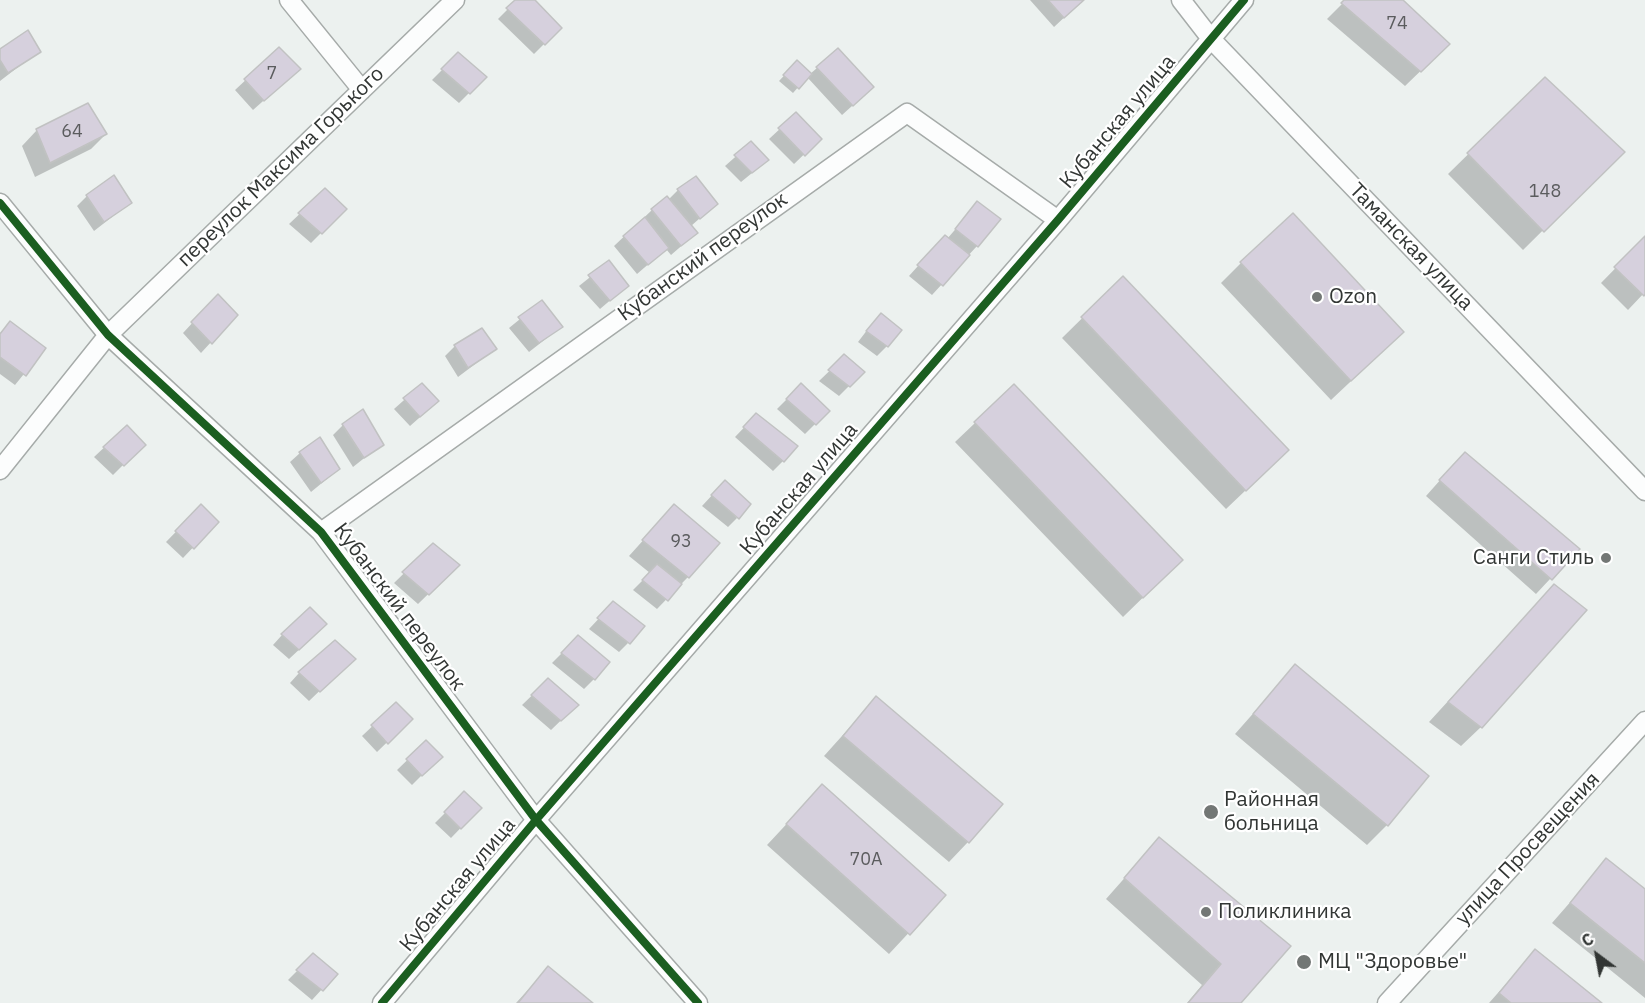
<!DOCTYPE html>
<meta charset="utf-8">
<style>
body{margin:0}
#map{position:relative;width:1645px;height:1003px;overflow:hidden;background:#ecf1ef;font-family:"IBM Plex Sans",sans-serif}
canvas{display:block}
.north{position:absolute;left:1567px;top:925px;width:60px;height:60px;-webkit-text-stroke:4px #fff;paint-order:stroke;rotate:328deg;font-size:16px;font-weight:700;line-height:24px;text-align:center;color:#323634}
.north::after{content:'';display:block;margin:auto;width:21px;height:27px;background:#323634;clip-path:polygon(50% 0,100% 100%,50% 72%,0 100%)}
</style>
<div id="map">
<canvas width="1645" height="1003"></canvas>
<div class="north">С</div>
</div>
<script>
const ctx = document.querySelector('canvas').getContext('2d');
ctx.lineJoin = 'round';
function paint(path, color) {
  ctx.fillStyle = color;
  ctx.fill(path, 'evenodd');
}
function strokePath(path, color, width, dash) {
  ctx.strokeStyle = color;
  ctx.lineWidth = width;
  ctx.lineCap = dash ? 'butt' : 'round';
  ctx.setLineDash(dash || []);
  ctx.stroke(path);
}
function drawText(font, color, halo, rows, align = 'center') {
  ctx.font = font + ' "IBM Plex Sans",sans-serif';
  ctx.lineWidth = 4.5;
  ctx.setLineDash([]);
  ctx.textBaseline = 'middle';
  ctx.strokeStyle = halo;
  ctx.fillStyle = color;
  for (const [text, x, y, turn = 0] of rows) {
    ctx.save();
    ctx.translate(x, y);
    ctx.rotate((+turn || 0) * Math.PI / 180);
    ctx.textAlign = isNaN(turn) ? turn : align;
    if (halo) ctx.strokeText(text, 0, 0);
    ctx.fillText(text, 0, 0);
    ctx.restore();
  }
}
const shadow = new Path2D(`
 M517 0H532L560 28 534 54 498 19Z
 M1030 0H1083L1054 27Z
 M1346 0H1400L1433 59 1405 86 1327 19Z
 M279 49 289 78 253 110 235 90Z
 M838 50 862 97 842 115 807 77 793 93 779 81 797 62 810 74Z
 M0 51H39L0 81Z
 M458 54 485 77 459 103 432 80Z
 M1545 79 1622 152 1523 250 1448 174Z
 M796 114 820 139 794 164 769 139Z
 M37 130 106 134 91 149 35 177 22 146Z
 M751 143 757 169 741 182 725 166Z
 M325 190 345 209 311 243 289 224Z
 M678 190 716 204 691 226 696 232 686 242 671 255 666 249 637 274 614 246 652 210 666 198 668 200Z
 M87 196 130 203 94 231 77 206Z
 M978 203 977 246 932 295 909 276 935 247 947 239Z
 M1645 238V292L1628 310 1601 283Z
 M609 262 627 286 600 309 579 286Z
 M1241 263 1383 351 1331 400 1221 283Z
 M1123 278 1267 470 1226 509 1062 338Z
 M541 302 561 327 529 352 509 328Z
 M208 306 236 315 201 353 183 333Z
 M10 323 44 349 15 385 0 374V333Z
 M871 325 887 346 877 356 858 342Z
 M455 346 495 349 458 377 445 356Z
 M845 356 863 372 839 396 819 381Z
 M421 385 427 411 410 426 394 409Z
 M801 385 828 411 805 434 777 409Z
 M756 415 783 461 773 471 735 437Z
 M975 423 1161 580 1123 617 955 442Z
 M343 425 382 444 353 467 333 435Z
 M126 427 143 445 113 475 94 457Z
 M300 453 339 469 311 492 290 462Z
 M1450 469 1578 549 1536 594 1426 496Z
 M715 492 737 518 728 527 702 506Z
 M201 506 217 522 183 558 166 542Z
 M674 506 688 577 657 609 633 590 650 573 629 556Z
 M433 545 458 565 418 604 394 583Z
 M1535 606 1481 727 1461 746 1429 722Z
 M604 613 628 643 619 652 589 629Z
 M316 634 289 659 273 645 282 635Z
 M578 637 594 679 584 689 552 663Z
 M353 659 309 701 290 683 299 673Z
 M1295 666 1387 825 1367 845 1235 734Z
 M548 680 577 705 551 730 522 705Z
 M876 698 968 842 949 862 824 756Z
 M396 704 411 719 377 752 362 736Z
 M426 742 440 757 412 785 397 770Z
 M822 786 944 895 889 954 767 845Z
 M464 794 480 808 451 838 435 823Z
 M1159 839 1289 946 1239 1003H1187L1202 985 1106 899Z
 M1607 860 1645 891V998L1552 923Z
 M1535 951 1599 1003H1489Z
 M313 955 336 974 312 1000 288 980Z
 M548 968 591 1003H516Z`);
const building = new Path2D(`
 M515 0H535L562 28 545 45 506 8Z
 M1048 0H1084L1064 18Z
 M1344 0H1403L1450 44 1421 72 1341 3Z
 M28 30 41 52 8 73 0 60V49Z
 M279 47 301 69 264 101 244 79Z
 M838 48 874 87 853 106 816 67Z
 M458 52 487 77 470 94 441 69Z
 M797 60 812 74 799 89 783 75Z
 M1545 77 1625 152 1544 232 1467 153Z
 M88 103 107 134 50 163 36 129Z
 M796 112 822 139 805 156 778 128Z
 M751 141 769 160 752 173 734 155Z
 M114 175 132 203 104 222 86 195Z
 M696 176 718 204 700 219 677 189Z
 M325 188 347 209 322 234 298 213Z
 M667 196 698 233 681 246 651 209Z
 M977 201 1001 219 978 247 955 229Z
 M1293 213 1404 332 1351 381 1240 262Z
 M645 217 669 248 648 265 623 236Z
 M945 235 970 255 943 286 917 265Z
 M1645 236V294L1644 296 1614 267Z
 M609 260 629 286 610 301 588 275Z
 M1123 276 1289 450 1246 491 1081 317Z
 M218 294 238 315 212 344 191 322Z
 M542 300 563 327 539 343 518 317Z
 M881 313 902 330 888 347 866 331Z
 M10 321 46 348 26 376 0 357V334Z
 M482 328 497 349 468 368 454 345Z
 M844 354 865 372 850 387 828 370Z
 M422 383 439 401 420 417 403 398Z
 M801 383 830 411 816 425 786 399Z
 M1014 384 1183 560 1143 598 974 422Z
 M363 409 384 445 364 458 342 424Z
 M756 413 798 446 784 462 743 427Z
 M127 425 146 445 124 466 103 447Z
 M320 437 340 469 321 483 299 452Z
 M1465 452 1580 549 1552 580 1439 480Z
 M725 480 751 504 739 519 711 495Z
 M201 504 219 522 194 549 175 531Z
 M674 504 720 543 689 578 642 540Z
 M433 543 460 565 429 595 402 572Z
 M657 564 682 584 668 601 642 580Z
 M1554 584 1587 610 1482 728 1448 702Z
 M613 601 645 626 630 644 597 618Z
 M310 607 327 624 299 650 281 634Z
 M578 635 610 662 595 680 561 653Z
 M335 640 356 659 320 692 298 672Z
 M1295 664 1429 776 1388 826 1253 714Z
 M548 678 579 705 561 721 531 695Z
 M876 696 1003 804 969 843 843 736Z
 M396 702 413 719 388 744 371 725Z
 M426 740 443 757 422 776 406 759Z
 M822 784 946 895 910 935 786 824Z
 M464 791 482 808 461 829 444 812Z
 M1159 837 1291 946 1241 1003H1188L1221 964 1124 878Z
 M1606 858 1645 889V963L1570 903Z
 M1535 949 1602 1003H1511L1499 993Z
 M313 953 338 974 323 991 296 970Z
 M548 966 593 1003H518Z`);
const minor = new Path2D(`
 M289 0 362 90
 M1181 0 1212 40 1645 491
 M0 203 108 335 321 532 536 820 698 1003
 M0 470 108 335 455 0
 M321 532 907 113 1058 220
 M382 1003 536 820 1058 220 1244 0
 M1387 1003 1645 721`);
const cycleway = new Path2D(`
 M0 203 108 335 321 532 536 820 698 1003
 M382 1003 536 820 1058 220 1244 0`);
const markers = [
 [1317,297,6,"#737775"],
 [1606,558,6,"#737775"],
 [1211,812,8,"#737775"],
 [1206,912,6,"#737775"],
 [1304,962,8,"#737775"]
];
const numberNames = [
 ["74",1397,24],
 ["7",272,74],
 ["64",72,132],
 ["148",1545,192],
 ["93",681,542],
 ["70А",866,860]
];
const streetNames = [
 ["Кубанская улица",1118,122,-50],
 ["переулок Максима Горького",281,167,-44],
 ["Таманская улица",1411,247,46],
 ["Кубанский переулок",703,257,-36],
 ["Кубанская улица",799,489,-49],
 ["Кубанский переулок",399,607,53],
 ["улица Просвещения",1528,849,-47],
 ["Кубанская улица",458,885,-50]
];
const poiNames = [
 ["Ozon",1329,297],
 ["Санги Стиль",1594,558,"right"],
 ["Районная",1224,800],
 ["больница",1224,824],
 ["Поликлиника",1218,912],
 ["МЦ \"Здоровье\"",1318,962]
];
paint(shadow, '#0003');
paint(building, '#d6d0dd');
strokePath(building, '#c1c2c2', 1.5);
strokePath(minor, '#a6aba9', 21);
strokePath(minor, '#fcfdfd', 18);
strokePath(cycleway, '#1b5e20', 8);
for (const [x, y, r, color] of markers) {
  const dot = new Path2D();
  dot.arc(x, y, r, 0, 2 * Math.PI);
  ctx.fillStyle = color;
  ctx.fill(dot);
  strokePath(dot, '#fff', 2);
}
drawText('18px', '#5b5c5e', null, numberNames);
drawText('21px', '#323634', '#fff', streetNames);
drawText('21px', '#323634', '#fff', poiNames, 'left');
</script>
